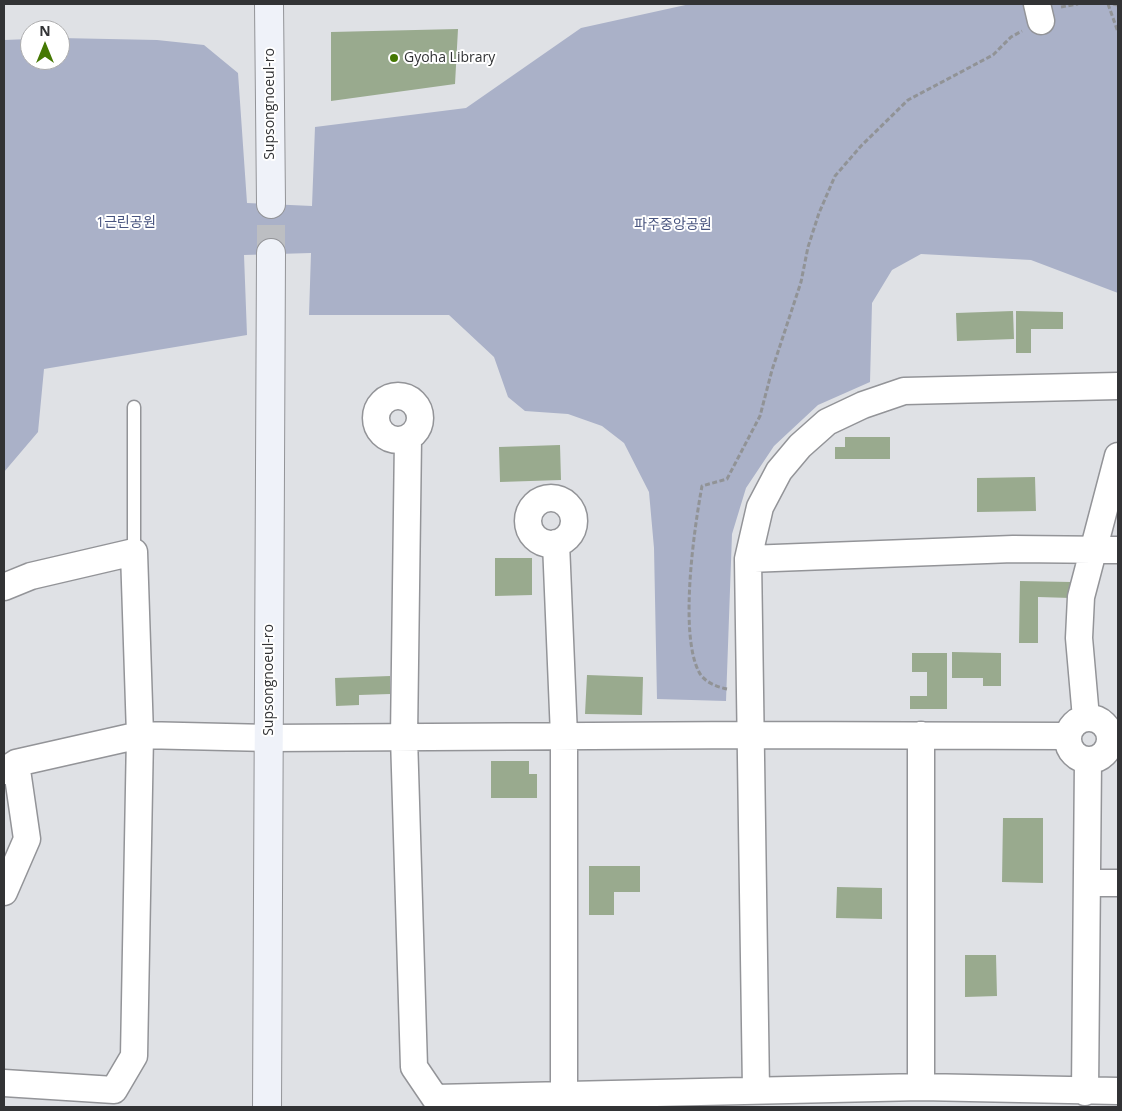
<!DOCTYPE html>
<meta charset="utf-8">
<style>
body{margin:0}
#map{position:relative;width:1122px;height:1111px;overflow:hidden;background:#dfe1e5;font-family:"Open Sans",sans-serif}
canvas{display:block}
.frame{position:absolute;inset:0;border:5px solid #323335;pointer-events:none}
.north{position:absolute;left:20px;top:20px;width:50px;height:50px;box-sizing:border-box;background:#fff;border:1px solid #adadae;border-radius:50%;rotate:0deg;font-size:14px;font-weight:700;line-height:20px;text-align:center;color:#323335}
.north::after{content:'';display:block;margin:auto;width:18px;height:22px;background:#457803;clip-path:polygon(50% 0,100% 100%,50% 72%,0 100%)}
</style>
<div id="map">
<canvas width="1122" height="1111"></canvas>
<div class="frame"></div>
<div class="north">N</div>
</div>
<script>
const ctx = document.querySelector('canvas').getContext('2d');
ctx.lineJoin = 'round';
function paint(path, color) {
  ctx.fillStyle = color;
  ctx.fill(path, 'evenodd');
}
function strokePath(path, color, width, dash) {
  ctx.strokeStyle = color;
  ctx.lineWidth = width;
  ctx.lineCap = dash ? 'butt' : 'round';
  ctx.setLineDash(dash || []);
  ctx.stroke(path);
}
function drawText(font, color, halo, rows, align = 'center') {
  ctx.font = font + ' "Open Sans","Noto Sans KR",sans-serif';
  ctx.lineWidth = 4;
  ctx.setLineDash([]);
  ctx.textBaseline = 'middle';
  ctx.strokeStyle = halo;
  ctx.fillStyle = color;
  for (const [text, x, y, turn = 0] of rows) {
    ctx.save();
    ctx.translate(x, y);
    ctx.rotate((+turn || 0) * Math.PI / 180);
    ctx.textAlign = isNaN(turn) ? turn : align;
    if (halo) ctx.strokeText(text, 0, 0);
    ctx.fillText(text, 0, 0);
    ctx.restore();
  }
}
const green = new Path2D(`
 M690 4H1118V293L1031 260 921 254 892 270 872 303 870 382 818 405 774 446 746 488 732 534 726 701 657 699 654 548 649 492 624 443 602 426 568 414 525 411 508 397 494 357 449 315H309L311 253 244 255 247 335 44 369 38 432 4 472V40L30 39V60H60V38L157 40 204 45 238 73 247 203 312 206 315 127 466 108 581 28Z`);
const building = new Path2D(`
 M458 29 455 84 331 101V32Z
 M1013 311 1014 339 957 341 956 313Z
 M1016 311 1063 312V329H1031V353H1016Z
 M845 437H890V459H835V447H845Z
 M560 445 561 480 500 482 499 447Z
 M1035 477 1036 511 977 512V478Z
 M495 558H532V595L495 596Z
 M1020 581 1071 582V598L1038 597V643H1019Z
 M952 652 1001 653V686H983V678H952Z
 M912 653H947V709H910V696H927V672H912Z
 M587 675 643 677 642 715 585 714Z
 M390 676V694L359 695V705L336 706 335 678Z
 M491 761H529V774H537V798H491Z
 M1003 818H1043V883L1002 882Z
 M589 866H640V892H614V915H589Z
 M837 887 882 888V919L836 918Z
 M965 955H996L997 996 965 997Z`);
const secondaryTunnel = new Path2D(`
 M271 253V204`);
const path = new Path2D(`
 M1108 4 1118 32
 M1113 4 1118 5
 M1061 7 1078 4
 M727 689C717 687 704 682 699 672 679 634 694 529 702 486L727 479 760 416 772 370 801 282 808 247 819 213 835 176 861 146 908 100 993 55 1011 37 1022 31`);
const lane = new Path2D(`
 M134 407V552`);
const street = new Path2D(`
 M1037 4 1041 21
 M376 418a22 22 0 1 1 44 0a22 22 0 1 1-44 0Z
 M408 438 404 737 414 1067 435 1098 921 1087 1118 1091
 M528 521a23 23 0 1 1 46 0a23 23 0 1 1-46 0Z
 M556 543 564 736V1096
 M748 559 1013 549 1118 550
 M4 587 31 576 134 552 140 735 134 1056 114 1090 4 1083
 M1068 739a21 21 0 1 1 42 0a21 21 0 1 1-42 0Z
 M1086 718 1079 638 1081 597 1118 456
 M921 735V1087
 M4 771 16 763 140 735 269 738 752 735 1067 736
 M1089 883H1118
 M4 892 27 839 16 763
 M756 1090 748 559 760 507 779 471 800 446 827 422 863 405 904 391 1118 386
 M1085 1092 1088 760`);
const secondary = new Path2D(`
 M269 4 271 204
 M267 1107 271 253`);
const markers = [
 [394,58,5,"#457803"]
];
const poiNames = [
 ["Gyoha Library",404,58]
];
const streetNames = [
 ["Supsongnoeul-ro",270,104,-90],
 ["Supsongnoeul-ro",269,680,-90]
];
const parkNames = [
 ["1근린공원",126,223],
 ["파주중앙공원",673,225]
];
paint(green, '#aab1c8');
paint(building, '#99aa8e');
strokePath(secondaryTunnel, '#bcbec2', 28, [28, 14]);
strokePath(lane, '#939498', 15);
strokePath(street, '#939498', 29);
strokePath(secondary, '#939498', 30);
strokePath(path, '#919396', 3, [5, 2.5]);
strokePath(lane, '#fff', 12);
strokePath(street, '#fff', 26);
strokePath(secondary, '#eff2f9', 28);
for (const [x, y, r, color] of markers) {
  const dot = new Path2D();
  dot.arc(x, y, r, 0, 2 * Math.PI);
  ctx.fillStyle = color;
  ctx.fill(dot);
  strokePath(dot, '#fff', 2);
}
drawText('14px', '#323335', '#fff', poiNames, 'left');
drawText('14px', '#323335', '#fff', streetNames);
drawText('14px', '#48547f', '#fff', parkNames);
</script>
